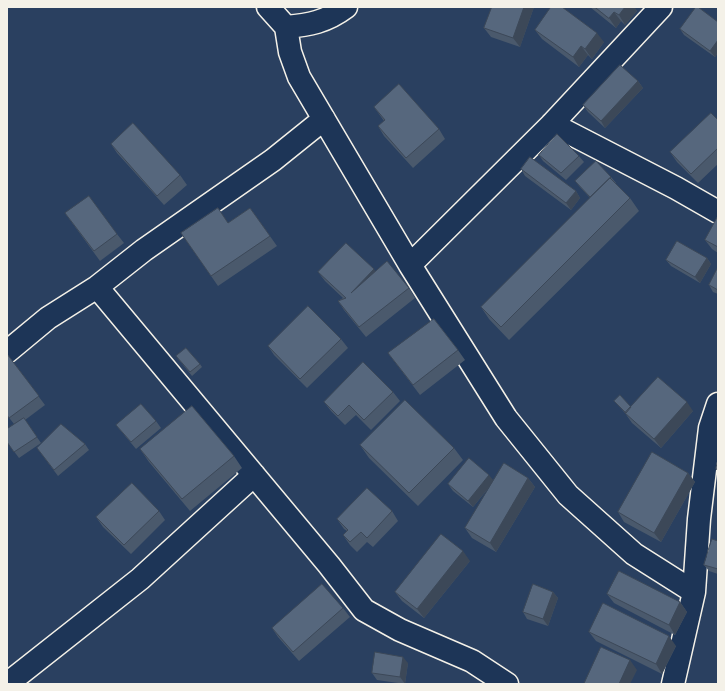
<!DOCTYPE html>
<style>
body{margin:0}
#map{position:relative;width:725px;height:691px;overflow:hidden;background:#2a4060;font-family:Sriracha,sans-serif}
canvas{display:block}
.frame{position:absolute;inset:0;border:8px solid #f4f1e8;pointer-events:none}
</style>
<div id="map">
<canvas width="725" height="691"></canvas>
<div class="frame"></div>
</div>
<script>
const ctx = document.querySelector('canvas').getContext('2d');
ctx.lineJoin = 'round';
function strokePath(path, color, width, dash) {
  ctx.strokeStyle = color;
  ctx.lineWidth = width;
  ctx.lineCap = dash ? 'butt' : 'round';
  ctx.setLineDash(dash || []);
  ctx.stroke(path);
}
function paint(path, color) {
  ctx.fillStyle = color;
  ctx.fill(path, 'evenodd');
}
const minor = new Path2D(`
 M268 7 286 27 290 52 299 77 410 265 506 418 568 495 634 554 694 592
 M286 27C309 25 326 22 346 7
 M552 124 676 188 718 212
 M410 265 552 124 661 7
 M97 287 329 565 364 610 400 630 472 661 507 684
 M7 352 48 318 97 287 144 250 273 160 324 119
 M7 684 140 579 254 475
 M673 684 694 592 699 519 710 428 718 404`);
const wall = new Path2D(`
 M492 7H534L520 47 491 37 484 28Z
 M590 7H634L637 11 625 25 621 21 616 28Z
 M718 22V53L715 57 684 35 680 29Z
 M535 30 604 42 592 59 588 55 579 67 542 39Z
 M638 81 643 88 605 128 588 112 583 105Z
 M374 107 439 129 445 139 413 168 384 136 378 126 384 121Z
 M718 120V164L698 183 677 162 670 152Z
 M111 144 180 175 187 185 164 205 117 153Z
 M539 155 579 156 584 162 566 180 543 161Z
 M521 169 576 191 580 198 571 210 525 176Z
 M611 177 616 183V184L630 198 639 211 509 340 489 319 481 307 590 198 580 187 575 181Z
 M250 208 277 246 218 286 181 233 228 223Z
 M65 213 117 234 124 243 100 261Z
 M718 217V253L712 249 705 240Z
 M707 258 711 264 700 283 671 266 666 260Z
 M718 267V294L713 292 709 285Z
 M375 271 409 288 415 298 366 337 344 310 338 301 343 298 325 281 318 272Z
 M341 339 348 348 307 388 274 355 268 346Z
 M458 350 465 360 420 395 388 353Z
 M7 354 45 405 25 420 41 443 19 458 7 442 14 424 7 415Z
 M176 356 200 364 202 367 192 376Z
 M393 392 400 401 371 430 356 415 345 425 331 411 324 402Z
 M614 401 631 407 693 411 661 448 632 423 625 413Z
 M156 421 161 428 136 449 116 425Z
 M85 444 89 450 58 476 37 448Z
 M360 445 454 448 463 460 418 506 369 458Z
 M140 449 234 456 242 468 190 511 149 462Z
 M688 473 695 482 661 542 624 522 618 512Z
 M528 478 535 487 496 552 472 538 465 528 491 485 473 507 453 491 448 484Z
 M159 511 165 520 131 554 103 527 96 517Z
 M392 511 398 521 373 547 367 542 357 552 350 545 343 535 347 531 344 529 337 519Z
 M718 541V574L709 571 704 565Z
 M470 561 424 618 402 601 395 592Z
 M553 592 558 598 548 626 527 619 523 612Z
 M607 594 680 602 687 612 675 635 614 603Z
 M343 608 350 617 299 661 278 637 272 628Z
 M589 632 676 646 662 674 596 641Z
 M408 663 405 684 377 680 372 673Z`);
const shadedWall = new Path2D(`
 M524 7H534L520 47 513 38Z
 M625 7H634L637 11 625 25 619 15Z
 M614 12 621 21 616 28 609 18Z
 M597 33 604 42 592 59 585 49Z
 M718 40V53L715 57 710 51Z
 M581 46 588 55 579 67 573 57Z
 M638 81 643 88 605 128 601 121Z
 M576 191 580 198 571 210 566 203Z
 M707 258 711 264 700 283 695 277Z
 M374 269 380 278 351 293Z
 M687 402 693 411 661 448 654 439Z
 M688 473 695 482 661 542 654 533Z
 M489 475 494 481 473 507 468 501Z
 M528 478 535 487 496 552 490 543Z
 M463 551 470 561 424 618 417 609Z
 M553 592 558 598 548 626 543 619Z
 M680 602 687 612 675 635 669 625Z
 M669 636 676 646 662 674 656 664Z
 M403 657 408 663 405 684 400 677Z
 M630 660 637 670 630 684H619Z`);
const building = new Path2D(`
 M492 7H524L513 38 484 28Z
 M551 7H562L597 33 585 49 581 46 573 57 535 30Z
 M595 7H625L619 15 614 12 609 18Z
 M696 7H698L718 22V40L710 51 680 29Z
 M620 65 638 81 601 121 583 105Z
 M399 84 439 129 406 158 378 126 385 120 374 107Z
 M711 113 718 120V148L691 174 670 152Z
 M133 123 180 175 157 196 111 144Z
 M557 134 579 156 561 173 539 155Z
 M530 157 576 191 566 203 521 169Z
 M596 161 611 177 590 197 575 181Z
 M610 178 630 198 501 327 481 307Z
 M89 196 117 234 94 251 65 213Z
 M218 208 228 223 250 208 270 236 211 276 181 233Z
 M718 216V247L705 240Z
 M677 241 707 258 695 277 666 260Z
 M346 243 374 269 351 293 387 261 409 288 359 327 338 301 346 298 318 272Z
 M718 267V290L709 285Z
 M308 306 341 339 300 379 268 346Z
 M434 319 458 350 413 385 388 353Z
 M186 348 200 364 190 372 176 356Z
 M7 354 39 396 9 418 7 415Z
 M363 362 393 392 364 420 349 405 338 416 324 402Z
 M658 377 687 402 654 439 625 413Z
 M620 395 631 407 626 413 614 401Z
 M405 400 454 448 409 493 360 445Z
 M141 404 156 421 131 442 116 425Z
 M192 406 234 456 182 499 140 449Z
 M24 418 37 437 14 452 7 442V429Z
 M61 424 85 444 54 470 37 448Z
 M652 452 688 473 654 533 618 512Z
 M469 458 489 475 468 501 448 484Z
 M718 460V470L716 469Z
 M504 463 528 478 490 543 465 528Z
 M132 483 159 511 124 545 96 517Z
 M367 488 392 511 367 538 361 532 350 542 343 535 348 530 337 519Z
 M441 534 463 551 417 609 395 592Z
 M712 539 718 541V569L704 565Z
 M619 571 680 602 669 625 607 594Z
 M322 584 343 608 293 652 272 628Z
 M533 584 553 592 543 619 523 612Z
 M603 603 669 636 656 664 589 632Z
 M601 647 630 660 619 684H584Z
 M375 652 403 657 400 677 372 673Z`);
strokePath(minor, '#f4f1e8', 25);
strokePath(minor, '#1d3557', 22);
paint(wall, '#4a596c');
paint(shadedWall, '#3c4858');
paint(building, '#56677d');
strokePath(building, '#3c4858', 1);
</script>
